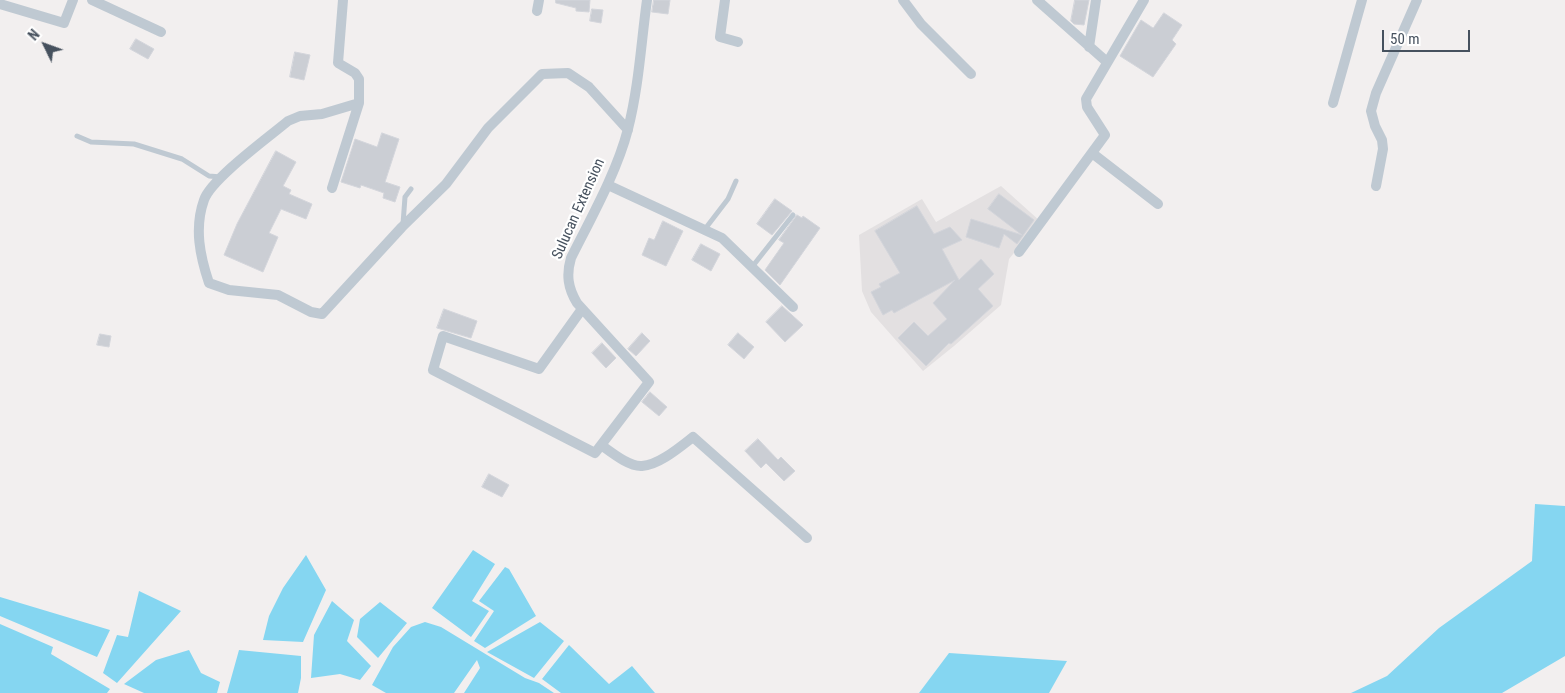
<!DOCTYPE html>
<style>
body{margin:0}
#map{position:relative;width:1565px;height:693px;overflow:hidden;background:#f2efef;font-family:"Roboto Condensed",sans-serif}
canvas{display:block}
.north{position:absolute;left:20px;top:20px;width:50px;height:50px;-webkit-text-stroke:4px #fff;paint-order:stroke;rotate:312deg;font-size:14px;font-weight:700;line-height:20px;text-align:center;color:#46515e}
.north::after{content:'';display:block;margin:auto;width:18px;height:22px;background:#46515e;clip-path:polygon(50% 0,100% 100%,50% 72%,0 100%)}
.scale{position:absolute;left:1382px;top:30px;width:88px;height:22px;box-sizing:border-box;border:2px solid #46515e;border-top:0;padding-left:6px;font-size:15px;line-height:18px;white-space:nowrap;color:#46515e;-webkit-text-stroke:4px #fff;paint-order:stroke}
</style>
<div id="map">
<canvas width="1565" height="693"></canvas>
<div class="north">N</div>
<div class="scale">50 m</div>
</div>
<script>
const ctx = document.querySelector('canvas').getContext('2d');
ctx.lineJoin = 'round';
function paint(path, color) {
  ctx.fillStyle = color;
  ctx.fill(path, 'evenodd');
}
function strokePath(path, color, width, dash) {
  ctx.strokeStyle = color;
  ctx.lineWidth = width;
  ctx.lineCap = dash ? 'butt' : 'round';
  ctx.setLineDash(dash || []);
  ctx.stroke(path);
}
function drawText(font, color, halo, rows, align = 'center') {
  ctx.font = font + ' "Roboto Condensed",sans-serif';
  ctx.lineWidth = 4.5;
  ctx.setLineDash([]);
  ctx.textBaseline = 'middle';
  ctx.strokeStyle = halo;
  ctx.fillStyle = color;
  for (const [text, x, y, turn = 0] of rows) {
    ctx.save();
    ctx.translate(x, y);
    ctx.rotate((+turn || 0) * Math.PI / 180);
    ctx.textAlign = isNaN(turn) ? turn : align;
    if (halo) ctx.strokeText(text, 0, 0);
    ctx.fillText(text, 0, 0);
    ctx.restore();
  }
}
const education = new Path2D(`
 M1001 186 1040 221 1009 259 1001 305 954 346 923 371 871 312 862 291 859 235 922 199 936 222Z`);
const water = new Path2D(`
 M1535 504 1565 506V656L1502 693H1351L1387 676 1439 628 1532 561Z
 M473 550 495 564 472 601 489 611 471 637 432 608Z
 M306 555 326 590 303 642 263 640 269 616 283 588Z
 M505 567 509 569 536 616 485 648 474 641 494 611 479 601Z
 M139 591 181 611 117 683 103 673 117 635 128 637Z
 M0 597 110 630 97 657 0 616Z
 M332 601 354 620 347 641 371 666 360 680 340 674 311 678 314 635Z
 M380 602 407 623 378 658 357 637 360 619Z
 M425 622 441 627 525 678 539 683 554 693H464L480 668 477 660 454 693H386L372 685 393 647 411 627Z
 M540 622 564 641 534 678 487 652Z
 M0 624 53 647 51 654 110 689 107 693H0Z
 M569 645 609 684 632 666 655 693H561L542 679Z
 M189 650 201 673 220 682 217 693H144L124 684 156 660Z
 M239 650 301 656V678L298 693H227Z
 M949 653 1067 661 1049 693H919Z`);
const building = new Path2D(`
 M556 0H590L589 12 576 11V8L556 3Z
 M654 0H670L668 14 652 12Z
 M1075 0H1089L1084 25 1074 24 1071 21Z
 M592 9 603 10 601 23 590 21Z
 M1164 13 1182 25 1172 40 1176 44 1153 77 1120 56 1141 20 1153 28Z
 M136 39 154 49 148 59 130 49Z
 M295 52 310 55 304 80 290 77Z
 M382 133 399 139 385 182 400 187 395 202 383 198 384 193 361 185 360 188 341 182 355 139 377 147Z
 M276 151 296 162 283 186 291 190 289 194 312 204 306 219 281 209 269 233 278 237 263 272 224 255 237 224Z
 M999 194 1034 220 1017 244 1004 234 999 248 966 237 971 219 1022 235 988 209Z
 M775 199 792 211 772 235 757 224Z
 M917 206 934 234 950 227 962 240 942 249 959 280 981 259 994 274 978 289 993 306 951 344 949 343 926 366 898 338 914 322 928 336 947 319 933 303 955 280 894 313 892 310 883 315 871 292 881 287 879 284 900 273 875 231Z
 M797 215 802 218 803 216 820 228 780 285 765 270 784 243 779 240Z
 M663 221 683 231 666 266 642 255 649 238 654 240Z
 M701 244 720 254 711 271 692 260Z
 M782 306 803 325 785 342 766 322Z
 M444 309 477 321 471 338 437 328Z
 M642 333 650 341 636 356 628 349Z
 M738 333 754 347 744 359 728 345Z
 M100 334 111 336 109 347 97 345Z
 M602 343 616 358 606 368 592 353Z
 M650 392 667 407 659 416 642 402Z
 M758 439 778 460 781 457 795 471 784 481 766 463 761 468 745 451Z
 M489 474 509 485 502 497 482 487Z`);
const lane = new Path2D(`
 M77 136 91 142 134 144 182 159 209 176 221 177
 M403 224 405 197 411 189
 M705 229 728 199 736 181
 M752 267 793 215`);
const street = new Path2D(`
 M92 0 161 32
 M725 0 720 37 738 42
 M903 0 921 24 971 74
 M1037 0 1107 62
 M0 4 64 23 73 0
 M537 11 539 0
 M1089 47 1096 0
 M359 103 322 114 300 116 288 121C269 137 211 179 204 200 194 228 200 256 209 283L229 290 278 295 311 312 322 314 402 227 446 184 488 128 542 74 568 73 589 87 628 130
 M1333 103 1362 0
 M1092 153 1158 204
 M608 185 722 238 793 307
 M1376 186 1383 149 1382 140 1375 126 1371 111 1376 93 1417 0
 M332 188 359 103V79L355 73 338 63 343 0
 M1019 252 1105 135 1087 107 1086 99 1144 0
 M582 309 539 369 443 336 433 370 595 453 649 382 577 303C568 288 566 275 571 258 591 218 617 172 628 129 639 86 641 43 647 0
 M601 445C611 452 629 467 642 466 659 465 680 447 693 437L807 538`);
const streetNames = [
 ["Sulucan Extension",579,209,-66]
];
paint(education, '#e3e0e1');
paint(water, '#85d6f1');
paint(building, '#cbced4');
strokePath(building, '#d3d5db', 1);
strokePath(lane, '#bfc9d2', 5);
strokePath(street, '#bfc9d2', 10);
drawText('15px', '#46515e', '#fff', streetNames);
</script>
